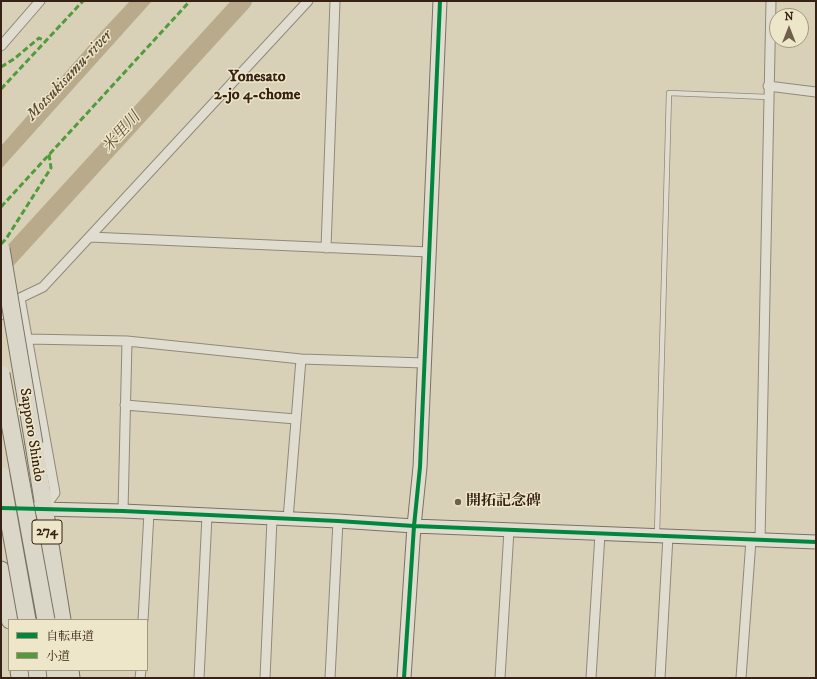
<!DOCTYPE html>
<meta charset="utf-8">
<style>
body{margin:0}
#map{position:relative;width:817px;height:679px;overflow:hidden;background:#d8d1b7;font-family:"IM FELL DW Pica","Noto Serif JP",serif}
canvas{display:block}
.frame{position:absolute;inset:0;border:2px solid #362114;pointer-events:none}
.legend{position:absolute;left:8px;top:619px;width:140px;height:52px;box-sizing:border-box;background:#eee6c8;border:1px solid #a49780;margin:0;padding:5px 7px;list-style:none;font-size:12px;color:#362114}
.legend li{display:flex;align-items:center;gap:8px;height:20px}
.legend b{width:20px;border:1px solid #a49780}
.north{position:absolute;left:769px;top:8px;width:40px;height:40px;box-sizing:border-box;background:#eee6c8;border:1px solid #a49780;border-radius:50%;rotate:0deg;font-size:11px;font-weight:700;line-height:16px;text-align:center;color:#362114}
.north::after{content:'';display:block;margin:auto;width:14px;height:18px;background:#6f5f4d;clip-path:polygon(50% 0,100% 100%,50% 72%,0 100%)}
</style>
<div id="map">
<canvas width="817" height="679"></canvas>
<div class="frame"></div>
<ul class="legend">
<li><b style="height:5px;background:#00873e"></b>自転車道</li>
<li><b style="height:5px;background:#519b3d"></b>小道</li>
</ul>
<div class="north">N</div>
</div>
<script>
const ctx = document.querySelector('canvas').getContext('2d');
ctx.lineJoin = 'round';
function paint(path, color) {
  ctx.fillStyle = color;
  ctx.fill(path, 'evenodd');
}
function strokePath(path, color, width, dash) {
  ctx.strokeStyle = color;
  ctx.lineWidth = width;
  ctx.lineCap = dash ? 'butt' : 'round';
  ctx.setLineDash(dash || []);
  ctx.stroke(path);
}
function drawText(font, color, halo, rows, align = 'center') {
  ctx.font = font + ' "IM FELL DW Pica","Noto Serif JP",serif';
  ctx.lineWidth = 3;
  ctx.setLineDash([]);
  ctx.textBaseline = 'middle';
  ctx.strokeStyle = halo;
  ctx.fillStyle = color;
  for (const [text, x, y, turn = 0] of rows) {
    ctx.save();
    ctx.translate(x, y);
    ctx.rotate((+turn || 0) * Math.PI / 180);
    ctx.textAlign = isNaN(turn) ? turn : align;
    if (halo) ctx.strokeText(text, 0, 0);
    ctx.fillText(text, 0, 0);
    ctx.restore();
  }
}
const water = new Path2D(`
 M130 1H152L1 169V146L100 33Z`);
const river = new Path2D(`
 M1 266 243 1`);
const lane = new Path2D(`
 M657 534 669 93 768 97`);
const street = new Path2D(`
 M1 46 40 1
 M768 86 816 92
 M90 237 429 252
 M326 248 335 1
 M20 298 55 493 44 508
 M1 315 20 298 43 287 308 1
 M28 339 127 341 301 359 424 363
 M125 405 296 419
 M123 511 127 341
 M288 519 301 359
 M760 540 771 1
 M143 620 149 513
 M140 678 141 670
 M199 678 207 516
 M265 678 272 519
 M330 678 338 521
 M500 678 509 530
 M591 678 600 534
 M660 678 668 536
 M741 678 751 540`);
const secondary = new Path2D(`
 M1 508 123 511 338 521 414 526 816 542
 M404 678 414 526 420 467 440 1`);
const highway = new Path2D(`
 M34 444 62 620
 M1 570 10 620
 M19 670 20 678
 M37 670 38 678
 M55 670 56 678
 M70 670 71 678`);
const highwayBridge = new Path2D(`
 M1 249 34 444
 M1 374 46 620
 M1 475 27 620`);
const quiet = new Path2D(`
 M1 67 14 59 39 38 45 41
 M1 89 83 1
 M1 207 190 1
 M1 244 6 239 51 168 49 154`);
const cycleway = new Path2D(`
 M1 508 123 511 338 521 414 526 816 542
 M404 678 414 526 420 467 440 1`);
const markers = [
 [458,502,4,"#6f5f4d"]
];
const shields = [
 [47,532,30]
];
const shieldNames = [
 ["274",47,532]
];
const streetNames = [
 ["Sapporo Shindo",31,435,81]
];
const poiNames = [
 ["開拓記念碑",466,502]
];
const waterNames = [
 ["Motsukisamu-river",70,76,-47],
 ["米里川",122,133,-48]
];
const neighbourhoodNames = [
 ["Yonesato",257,78],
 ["2-jo 4-chome",257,96]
];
paint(water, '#b8aa8a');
strokePath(river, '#b8aa8a', 18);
strokePath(lane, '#908979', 6);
strokePath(street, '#908979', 11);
strokePath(secondary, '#797263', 15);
strokePath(highway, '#797263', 19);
strokePath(lane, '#e0ddd0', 4.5);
strokePath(street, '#e0ddd0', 9);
strokePath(secondary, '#e0ddd0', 13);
strokePath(highway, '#dbd7c8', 17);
strokePath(highwayBridge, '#797263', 19, []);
strokePath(highwayBridge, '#dbd7c8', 17);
strokePath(quiet, '#519b3d', 3, [6, 3]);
strokePath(cycleway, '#00873e', 4);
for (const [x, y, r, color] of markers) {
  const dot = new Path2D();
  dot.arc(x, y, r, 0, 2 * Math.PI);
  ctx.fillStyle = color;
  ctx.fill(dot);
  strokePath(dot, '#eee6c8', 1.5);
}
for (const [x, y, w] of shields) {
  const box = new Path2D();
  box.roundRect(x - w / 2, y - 12, w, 24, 3);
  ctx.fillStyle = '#eee6c8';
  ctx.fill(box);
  strokePath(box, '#362114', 1);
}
drawText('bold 14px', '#362114', null, shieldNames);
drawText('15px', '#362114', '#eee6c8', streetNames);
drawText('bold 15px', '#362114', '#eee6c8', poiNames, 'left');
drawText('italic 16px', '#5f4b37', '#eee6c8', waterNames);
drawText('bold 16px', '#362114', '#eee6c8', neighbourhoodNames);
</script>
